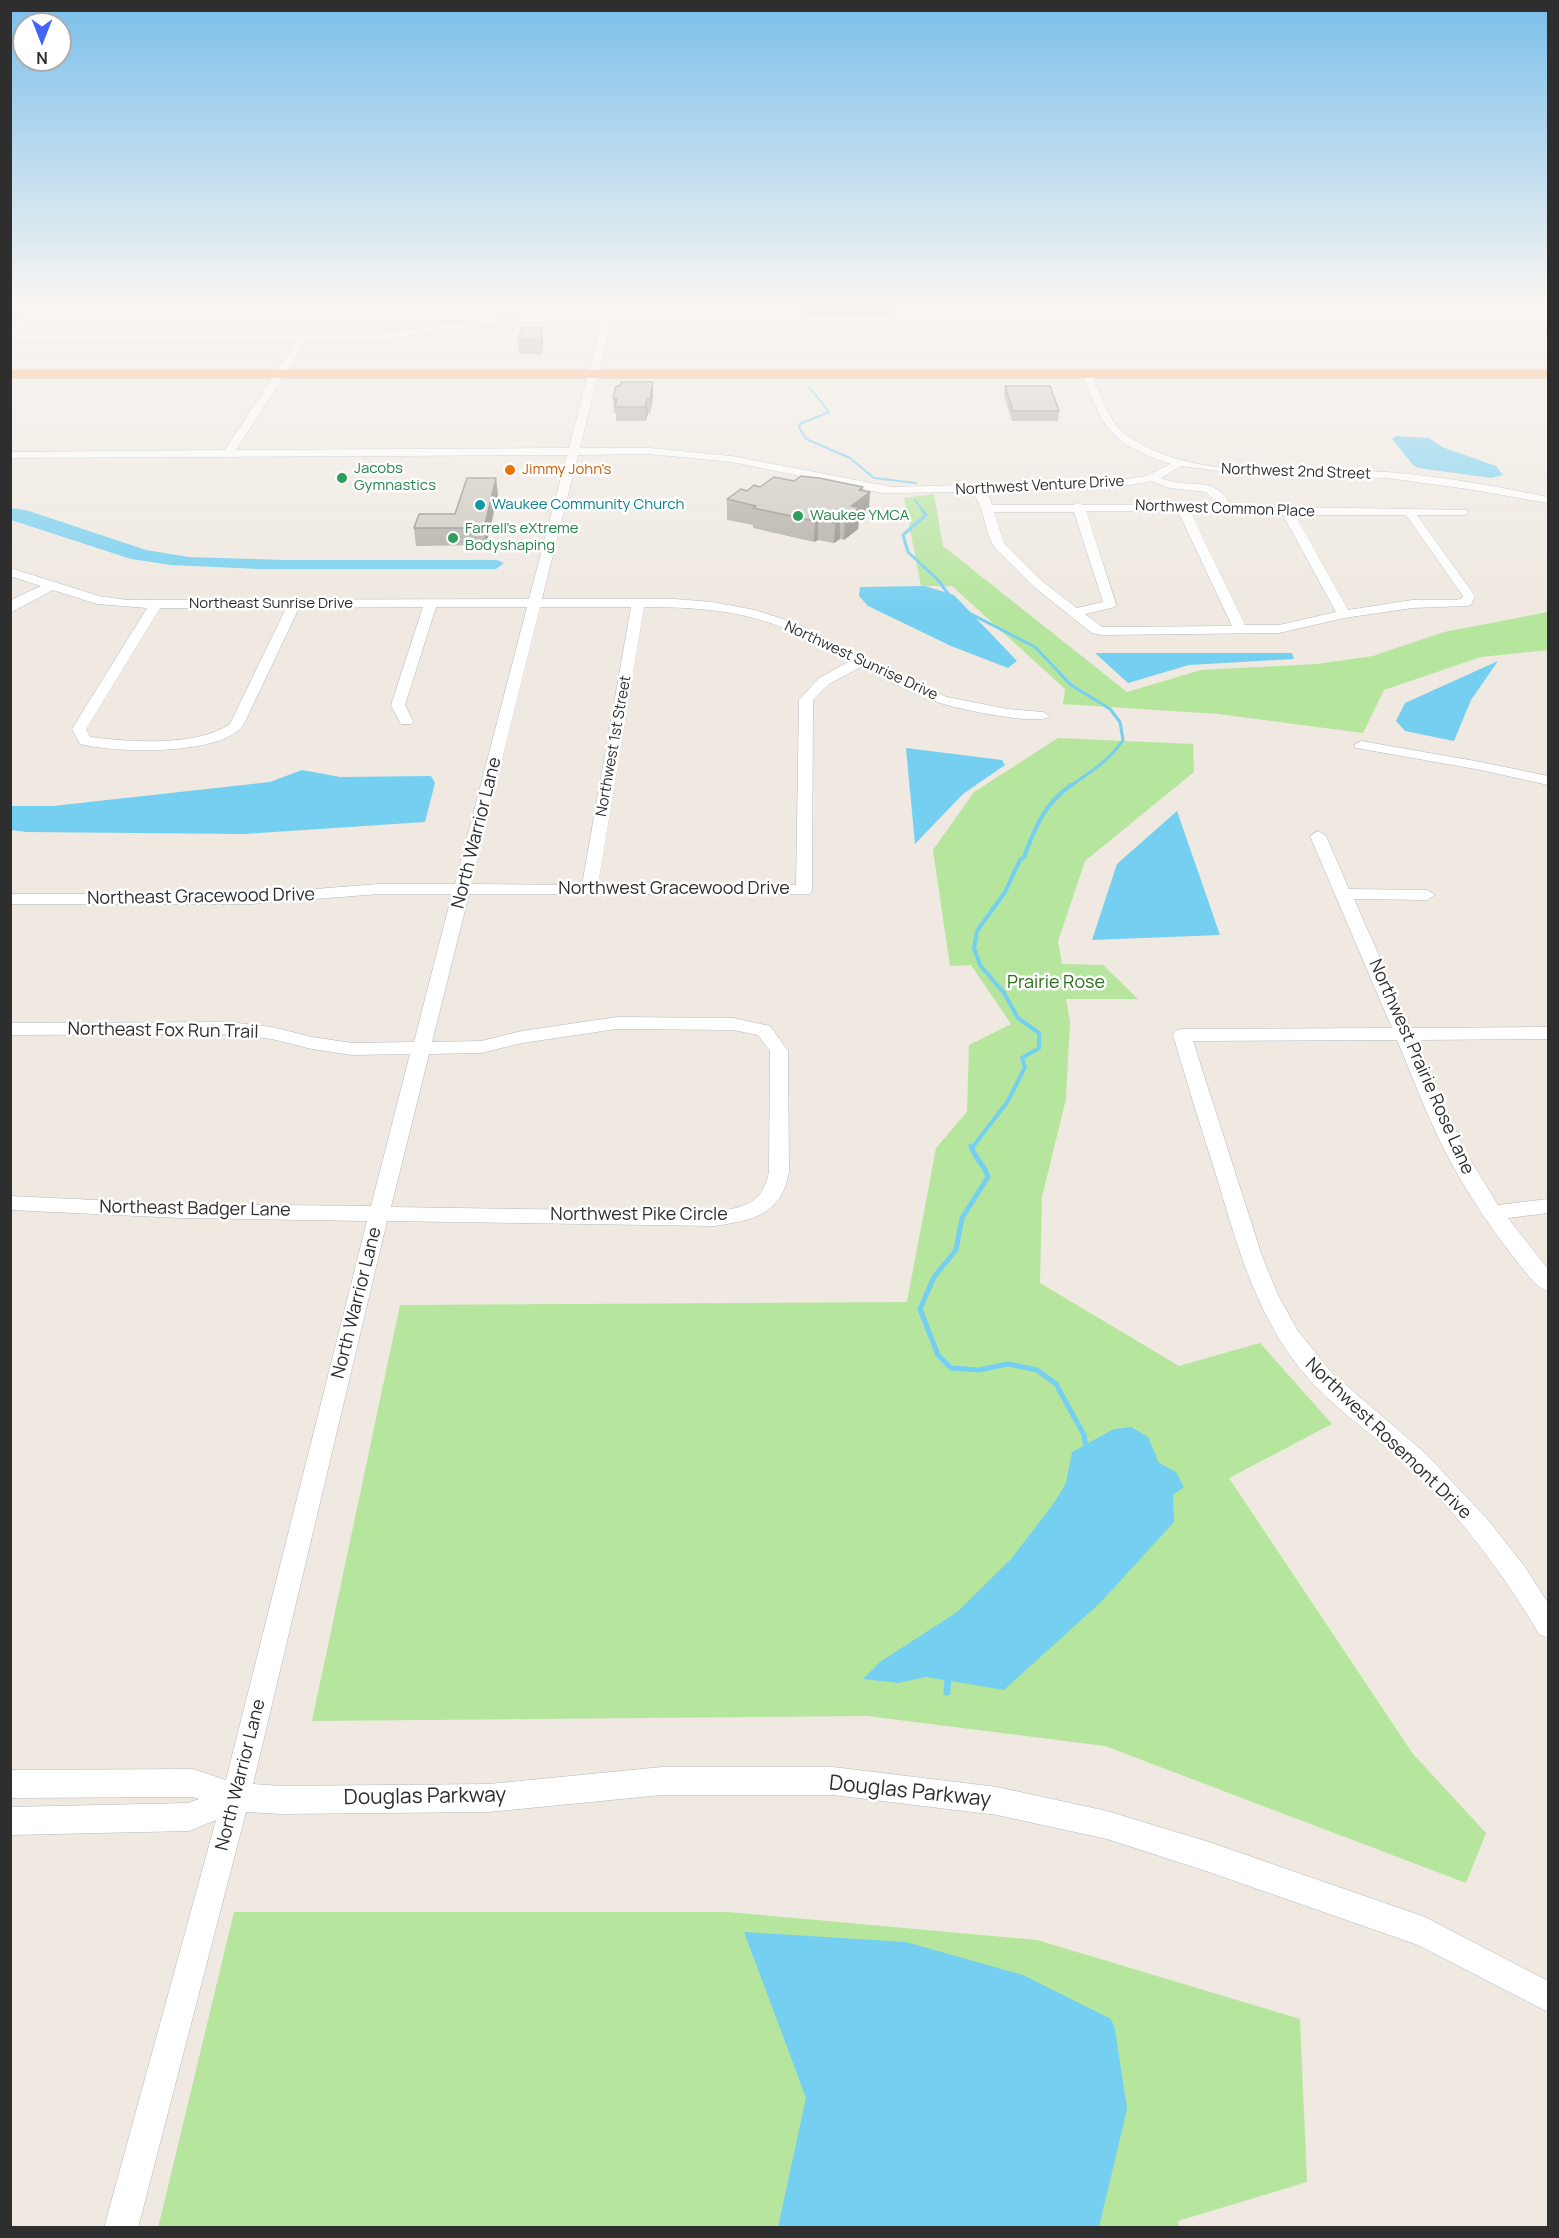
<!DOCTYPE html>
<style>
body{margin:0}
#map{position:relative;width:1559px;height:2238px;overflow:hidden;background:#efe9e1;font-family:Manrope,sans-serif}
canvas{display:block}
.frame{position:absolute;inset:0;border:12px solid #2e2e2e;pointer-events:none}
.north{position:absolute;left:12px;top:12px;width:60px;height:60px;box-sizing:border-box;background:#fff;border:2px solid #ababab;border-radius:50%;rotate:180deg;font-size:16px;font-weight:700;line-height:24px;text-align:center;color:#2e2e2e}
.north::after{content:'';display:block;margin:auto;width:21px;height:27px;background:#4264fb;clip-path:polygon(50% 0,100% 100%,50% 72%,0 100%)}
</style>
<div id="map">
<canvas width="1559" height="2238"></canvas>
<div class="frame"></div>
<div class="north">N</div>
</div>
<script>
const ctx = document.querySelector('canvas').getContext('2d');
ctx.lineJoin = 'round';
function paint(path, color) {
  ctx.fillStyle = color;
  ctx.fill(path, 'evenodd');
}
function strokePath(path, color, width, dash) {
  ctx.strokeStyle = color;
  ctx.lineWidth = width;
  ctx.lineCap = dash ? 'butt' : 'round';
  ctx.setLineDash(dash || []);
  ctx.stroke(path);
}
function drawText(font, color, halo, rows, align = 'center') {
  ctx.font = font + ' Manrope,sans-serif';
  ctx.lineWidth = 5;
  ctx.setLineDash([]);
  ctx.textBaseline = 'middle';
  ctx.strokeStyle = halo;
  ctx.fillStyle = color;
  for (const [text, x, y, turn = 0] of rows) {
    ctx.save();
    ctx.translate(x, y);
    ctx.rotate((+turn || 0) * Math.PI / 180);
    ctx.textAlign = isNaN(turn) ? turn : align;
    if (halo) ctx.strokeText(text, 0, 0);
    ctx.fillText(text, 0, 0);
    ctx.restore();
  }
}
const green = new Path2D(`
 M807 300H891L893 314H807Z
 M934 494 943 546 1127 692 1201 670 1317 664 1373 656 1444 632 1548 612V650L1481 657 1384 690 1363 733 1218 714 1063 704 1065 689 952 586H921L904 498Z
 M1058 738 1193 744 1194 772 1085 861 1058 941 1062 964 1103 965 1138 999H1066L1070 1021 1066 1099 1042 1197 1040 1283 1179 1366 1260 1343 1332 1424 1229 1478 1413 1754 1486 1833 1466 1883 1105 1746 867 1716 312 1721 400 1305 907 1302 936 1148 967 1112 969 1045 1011 1024 971 965 950 966 933 850 974 792Z
 M234 1912H728L1037 1940 1300 2019 1307 2182 1178 2221 1179 2227 158 2228Z`);
const water = new Path2D(`
 M1396 436 1429 438 1442 447 1496 466 1503 475 1491 478 1419 468 1413 465 1392 439Z
 M10 508 26 510 146 550 189 557 285 560H497L504 563 496 569H259L171 565 131 559 11 520Z
 M925 586 954 595 1017 661 1008 668 951 646 868 606 859 596 860 587Z
 M1095 653H1292L1294 659 1189 665 1128 683Z
 M1498 661 1471 700 1454 741 1405 731 1396 721 1405 703Z
 M906 748 1002 760 1005 765 963 794 915 844Z
 M302 770 340 777 431 776 435 783 425 822 244 834 27 832 11 830V806H53L270 782Z
 M1177 811 1220 935 1092 940 1117 864Z
 M1131 1427 1148 1437 1159 1463 1176 1472 1184 1487 1173 1495 1174 1522 1101 1602 1004 1690 926 1677 898 1683 863 1679 880 1662 957 1612 1011 1559 1054 1503 1066 1483 1072 1452 1114 1429Z
 M744 1932 906 1942 1023 1975 1111 2019 1115 2029 1127 2109 1099 2227H778L806 2098Z`);
const streamFar4 = new Path2D(`
 M809 387 829 412 800 424 799 427 806 439 850 458 874 478 916 483
 M915 500 923 511`);
const streamFar3 = new Path2D(`
 M922 510 926 515 903 535 908 552 938 580 949 595
 M971 614 1035 647 1071 685 1110 709 1120 722 1123 740C1109 761 1089 773 1069 787`);
const streamFar2 = new Path2D(`
 M972 1148 1008 1101 1025 1067 1022 1058 1039 1048V1033L1018 1018 1004 993 980 965 974 948 977 931 1005 892 1020 860 1024 857C1035 828 1044 804 1071 785`);
const streamFar1 = new Path2D(`
 M971 1146C975 1159 985 1165 988 1177L962 1218 956 1250 934 1277 920 1309 938 1355 951 1368 979 1370 1008 1364 1037 1370 1056 1384 1084 1435 1086 1448`);
const stream = new Path2D(`
 M947 1692 948 1675`);
const minor = new Path2D(`
 M40 300H49L14 334H376L495 318 539 315H604L608 300H616L613 315 790 316 791 300H799L800 316H1291L1280 300H1288L1300 316H1395L1381 300H1390L1404 316H1548V322L611 321 580 448H649L732 456 892 487 1113 481 1146 476 1171 464C1141 454 1113 443 1099 413 1092 400 1088 387 1081 374L1086 371 1089 372C1102 391 1106 420 1125 434 1194 485 1305 466 1386 472 1441 476 1495 486 1548 497V503L1468 489 1387 478 1248 475 1181 466 1161 478C1190 491 1212 472 1232 506L1467 510V514L1463 515H1417L1475 596 1471 605 1466 606 1412 608 1344 618 1279 633 1102 635 1092 633 1034 587 995 548C983 530 986 507 971 492L882 493 732 462 649 454 578 455 542 599H675L712 602 755 610 798 624 916 684 947 697 1008 709 1043 712 1050 716C1040 727 953 708 937 702 910 693 886 679 861 667L829 684 813 700 812 890 810 894H469L432 1042 481 1041 522 1031 617 1017 733 1018 770 1026 788 1051 789 1172C781 1216 753 1220 714 1226L387 1221 253 1784 281 1786 489 1784 662 1767H833L997 1787 1107 1811 1209 1842 1425 1917 1548 1981V2012L1418 1945 1209 1872 1107 1839 997 1815 833 1795H662L489 1812 281 1814 246 1812 138 2228H104L216 1820 189 1831 10 1835V1807L188 1803 199 1799 193 1797 10 1798V1770L193 1769 226 1780 367 1221 181 1218 10 1210V1196L181 1204 371 1206 410 1054 352 1055 312 1049 272 1039 229 1034 10 1035V1023L229 1022 272 1027 312 1037 352 1043 414 1042 452 894H379L251 904H10V894H251L379 884H455L527 607H436L405 705 413 721 411 724H401L391 705 423 607 299 608 243 726C218 756 116 753 80 744L72 729 147 608 97 604 53 590 10 613V602L13 599 41 586 10 576V568L99 596 127 600 529 599 567 455 10 458V452L225 450 297 340H10V327ZM539 321H602L569 448 236 450 307 340H376L495 324ZM1151 481 1170 488 1206 492 1220 506 1182 504 1083 505 1078 503 1073 505H992L990 498 983 491 1113 488ZM1086 511H1178L1232 626 1102 627 1085 614 1115 607 1116 604ZM1190 511 1283 515 1336 612 1279 625H1245ZM994 512H1074L1103 602 1077 608 1042 581 1004 543ZM1295 515H1406L1463 596 1461 599 1455 600H1412L1348 610ZM540 607H631L582 885 471 884ZM644 607C693 607 743 610 788 630 809 639 830 651 850 661L819 678 799 700 796 885H598ZM160 608H286L230 724C196 747 130 742 90 737L86 729ZM617 1029 733 1030 758 1035 770 1051 769 1172C762 1205 744 1207 714 1212L391 1207 429 1054 481 1053 522 1043Z
 M1361 741 1481 762 1548 776V785L1481 770 1356 748 1354 745Z
 M1318 831 1326 836 1349 889 1427 890 1435 895 1427 900 1354 899 1411 1028 1548 1027V1039L1416 1040 1465 1151 1498 1205 1548 1199V1213L1508 1218 1548 1269V1291C1536 1288 1528 1274 1519 1264 1491 1229 1467 1193 1446 1153 1427 1117 1413 1077 1397 1040L1193 1041 1262 1256 1279 1297 1298 1331 1332 1373 1426 1454 1488 1520 1525 1567 1548 1603V1638L1539 1634C1503 1573 1460 1516 1408 1466 1371 1432 1325 1403 1295 1362 1254 1307 1236 1242 1217 1178 1202 1131 1187 1083 1173 1035L1175 1031 1182 1029 1392 1028 1310 836Z`);
const highway = new Path2D(`
 M10 370H1548V378H10Z`);
const wall = new Path2D(`
 M542 328 543 341 542 354H519L518 340Z
 M1005 386 1059 411 1058 421H1012L1004 396Z
 M653 396 650 413H648L646 421H616V413H614L613 399Z
 M496 478 498 495 486 545 416 546 414 528 455 514Z
 M794 481 863 487V491L869 512 859 520 858 529 844 540 840 539 834 543 818 540 814 542 753 528V525L727 520V499L747 491 760 487Z`);
const shadedWall = new Path2D(`
 M542 328 543 341 542 354 541 340Z
 M653 382V396L650 413V399Z
 M647 399 648 413 646 421 645 407Z
 M496 478 498 495 486 545 484 528Z
 M863 487 862 498 870 492 869 512 859 520 858 529 844 540 845 519 859 490Z
 M818 519V540L814 542 815 521Z
 M840 519V539L834 543 835 523Z`);
const building = new Path2D(`
 M522 328H542L541 340H518Z
 M621 382H653L650 399H647L645 407H615L617 399H613L616 386H620Z
 M1005 386H1050L1059 411H1013Z
 M801 476 819 478 863 487 859 490 870 492 851 506 859 508 845 519H840L835 523 818 519 815 521 753 508 756 506 727 499 741 489 747 491 754 485 760 487 774 477 794 481Z
 M467 478H496L484 528H414L419 514H455Z`);
const markers = [
 [510,470,6,"#e8710a"],
 [342,478,6,"#2e9e5b"],
 [480,505,6,"#0f9aa8"],
 [798,516,6,"#2e9e5b"],
 [453,538,6,"#2e9e5b"]
];
const farLeisurenames = [
 ["Jacobs",354,469],
 ["Gymnastics",354,486],
 ["Waukee YMCA",810,516],
 ["Farrell's eXtreme",465,529],
 ["Bodyshaping",465,546]
];
const farFoodnames = [
 ["Jimmy John's",522,470]
];
const farStreetnames = [
 ["Northwest 2nd Street",1296,472,2],
 ["Northwest Venture Drive",1040,486,-3],
 ["Northwest Common Place",1225,509,2],
 ["Northeast Sunrise Drive",271,604],
 ["Northwest Sunrise Drive",861,661,25],
 ["Northwest 1st Street",614,746,-80]
];
const farCulturenames = [
 ["Waukee Community Church",492,505]
];
const streetNames = [
 ["North Warrior Lane",477,833,-76],
 ["Northwest Gracewood Drive",674,889],
 ["Northeast Gracewood Drive",201,897,-1],
 ["Northeast Fox Run Trail",163,1031,1],
 ["Northwest Prairie Rose Lane",1421,1067,66],
 ["Northeast Badger Lane",195,1209,1],
 ["Northwest Pike Circle",639,1215],
 ["North Warrior Lane",357,1303,-76],
 ["Northwest Rosemont Drive",1388,1439,44],
 ["North Warrior Lane",241,1775,-76]
];
const parkNames = [
 ["Prairie Rose",1056,983]
];
const nearStreetnames = [
 ["Douglas Parkway",910,1792,6],
 ["Douglas Parkway",425,1797,-1]
];
paint(green, '#b6e59e');
paint(water, '#75cff0');
strokePath(streamFar4, '#75cff0', 2);
strokePath(streamFar3, '#75cff0', 3);
strokePath(streamFar2, '#75cff0', 4);
strokePath(streamFar1, '#75cff0', 5);
strokePath(stream, '#75cff0', 7);
strokePath(minor, '#b4b7c1', 1);
strokePath(highway, '#c9c9c9', 2);
paint(minor, '#fff');
paint(highway, '#ffa35c');
paint(wall, '#afaba4');
paint(shadedWall, '#8e8b86');
paint(building, '#cbc7bf');
strokePath(building, '#8e8b86', 1.5);
const sky = ctx.createLinearGradient(0, 0, 0, 613);
sky.addColorStop(0, '#7abfeb');
sky.addColorStop(0.49, '#f8f5f2');
sky.addColorStop(1, '#f8f5f200');
ctx.fillStyle = sky;
ctx.fillRect(0, 0, 1559, 613);
for (const [x, y, r, color] of markers) {
  const dot = new Path2D();
  dot.arc(x, y, r, 0, 2 * Math.PI);
  ctx.fillStyle = color;
  ctx.fill(dot);
  strokePath(dot, '#fff', 2);
}
drawText('15px', '#27864d', '#fff', farLeisurenames, 'left');
drawText('15px', '#c56008', '#fff', farFoodnames, 'left');
drawText('15px', '#2e2e2e', '#fff', farStreetnames);
drawText('15px', '#0d838f', '#fff', farCulturenames, 'left');
drawText('18px', '#2e2e2e', '#fff', streetNames);
drawText('18px', '#2c6e1b', '#fff', parkNames);
drawText('21px', '#2e2e2e', '#fff', nearStreetnames);
</script>
